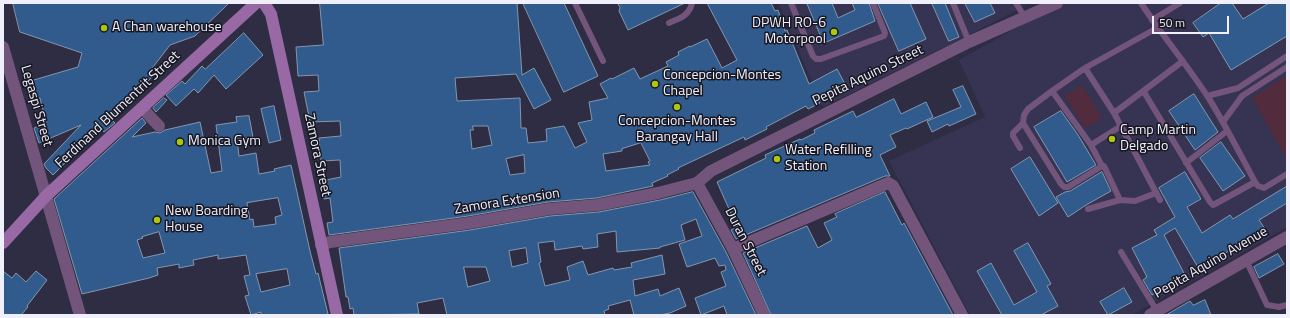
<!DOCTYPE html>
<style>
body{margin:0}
#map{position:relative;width:1290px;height:318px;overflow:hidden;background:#2e2d44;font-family:"Titillium Web",sans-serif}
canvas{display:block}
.frame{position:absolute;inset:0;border:4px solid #f0f0fd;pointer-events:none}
.scale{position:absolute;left:1152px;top:16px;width:77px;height:18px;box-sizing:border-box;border:2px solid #f0f0fd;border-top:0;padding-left:5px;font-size:12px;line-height:14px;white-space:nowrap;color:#f0f0fd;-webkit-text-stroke:3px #171621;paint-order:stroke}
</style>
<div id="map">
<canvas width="1290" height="318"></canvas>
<div class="frame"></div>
<div class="scale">50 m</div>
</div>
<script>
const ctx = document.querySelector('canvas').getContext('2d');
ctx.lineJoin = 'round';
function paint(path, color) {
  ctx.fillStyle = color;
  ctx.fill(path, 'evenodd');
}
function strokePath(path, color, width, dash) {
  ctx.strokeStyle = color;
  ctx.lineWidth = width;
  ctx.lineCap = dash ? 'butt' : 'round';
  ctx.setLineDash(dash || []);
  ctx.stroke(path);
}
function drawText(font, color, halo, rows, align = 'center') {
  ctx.font = font + ' "Titillium Web",sans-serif';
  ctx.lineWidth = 3;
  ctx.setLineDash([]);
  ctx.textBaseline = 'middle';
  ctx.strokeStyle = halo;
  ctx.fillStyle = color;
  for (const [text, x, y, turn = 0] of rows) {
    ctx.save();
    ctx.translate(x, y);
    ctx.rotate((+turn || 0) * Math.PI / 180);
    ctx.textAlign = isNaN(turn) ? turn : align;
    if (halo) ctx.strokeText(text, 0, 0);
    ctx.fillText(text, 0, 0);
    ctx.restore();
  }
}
const built = new Path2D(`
 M778 3H1030L971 34 823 107Z
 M1061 3H1287V227L1132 315H970L889 161 985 117 959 60Z`);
const green = new Path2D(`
 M1287 75V159L1252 98Z
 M1082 85 1102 118 1085 128 1065 96Z`);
const building = new Path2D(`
 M13 3H229L195 36 170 45 150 71 152 77 140 89H139L124 103V104L110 118 115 123 104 132 100 128 53 175 46 168 44 164 81 125 39 143 34 128 46 123 40 98 33 100 27 82 78 67 82 53 20 32Z
 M320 3H517L522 75 534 68 551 100 534 109 516 74 455 78 457 101 520 98 521 128H526L528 143 547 141 546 129 564 126 575 148 587 142 578 123 592 120 589 102 608 98 600 84 611 78 612 79 634 68 640 79 668 66 666 62 679 55 678 52 690 46V47L707 39 722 68 737 60 707 3H771L775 11 778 10 785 31 787 30 809 84 837 69 846 86 819 101 820 103 808 109 806 106 766 127 767 129 745 140 744 137 678 168 679 169 667 175 668 176 652 183 653 186 597 198 548 202 468 216 329 235 327 223 333 222 330 198 324 199 321 181 341 177 340 160 321 161 319 138 341 136 340 121 310 122 304 92 319 91 318 75 298 76 296 47 323 45ZM473 126H488L492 145 472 149 470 130H473ZM641 143 650 161 648 162 650 165 606 171 603 154 622 151V149ZM524 155 525 173 510 175 506 159Z
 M523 3H564L598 76 564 92Z
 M618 3H685L628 30 619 11 620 8Z
 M807 3H832L838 18 855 10 852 3H869L875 21 824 43Z
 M878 3H910L926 39 899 51Z
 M932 3H945L959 37 949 41Z
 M965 3H990L995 13 975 22Z
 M1221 3H1232L1243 19 1269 3H1287V36L1231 70 1209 33 1203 37 1193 23Z
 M244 33 263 55 226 89 214 75 198 93 194 89 176 106 166 95 182 81 185 84 202 66 205 69Z
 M963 86 976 114 949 126 948 124 932 132 927 121 961 107 953 90Z
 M1194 94 1218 132 1195 150 1169 111Z
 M164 98 167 100 156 112 153 108Z
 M894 99 901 114 926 102 933 117 907 129 906 128 890 135 896 147 880 155 890 176H885L736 239 731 230 737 227 717 182 766 158 765 155 800 139 801 140 815 133 814 130 853 111 856 117Z
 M274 106 281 140 269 143 261 109Z
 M1061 111 1078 135 1096 165 1067 182 1034 127Z
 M249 116 253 137 237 139 239 156 256 153 259 174 275 171 274 169 291 165 310 251 316 274 318 273 328 314 322 315H261V312L251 315 245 296 249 295 244 276 250 275 246 255 218 259V255L193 260 194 265 179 268V264L157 268 158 275 149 278 82 294 54 199 142 118 146 123 132 137 155 132 160 133 165 130 200 122 211 173 222 171 216 125 237 122 236 117ZM278 198 282 215 275 217 276 224 254 227 253 219 250 220 247 203ZM159 232 165 253 143 258 137 240 143 238 142 237ZM287 269 290 285 261 292 256 274Z
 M1221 142 1245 176 1223 191 1200 158Z
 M1030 157 1058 203 1039 216 1011 169Z
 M1102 172 1111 191 1086 205 1068 217 1056 197 1065 192 1070 191Z
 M1185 172 1201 199 1187 207 1202 233 1230 215 1233 219 1287 186V203L1259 220 1265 229 1199 269 1175 228 1164 235 1186 277 1152 295 1143 280 1147 277 1132 248 1157 235 1154 230 1175 217 1159 188Z
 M693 192 726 252 756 315H727L724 306 701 315 695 298 726 286 721 272 726 270 725 265 719 266 715 258 687 267 679 244 702 236 696 219 681 225 685 240 660 247V248L617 252 616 231 597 234 598 247 583 249 582 246 555 250 554 241 538 243 541 262 539 263 545 286 570 280 567 267 583 261 588 275 613 268 614 270 632 267 631 263 662 255 665 274 633 280 635 296 658 289 660 296 679 288 686 306 670 313 660 315H634L630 300 608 306 609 309 604 311 605 315H447L443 298 417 303 419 314 354 315 353 308 350 309 348 297H346L339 248 470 230 550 216 599 212 660 200ZM526 248 528 263 512 267 509 251ZM464 267H486L490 281 468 287Z
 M885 192 902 225 904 223 953 315H771L743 253 807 226 818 248 832 240 824 223 837 217 835 214Z
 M1028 243 1051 284 1047 286 1058 306 1041 315H1002L977 271 991 263 1014 305 1037 292 1014 251Z
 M1278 254 1284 264 1259 278 1254 267Z
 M3 271 12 278 16 273 26 282 36 271 47 280 27 306 28 307 21 315H3Z
 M1124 288 1132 302 1108 315 1100 302Z
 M1205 300 1211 315H1166L1190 301 1193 305Z`);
const lane = new Path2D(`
 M575 3 603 61
 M791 3 813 56 816 59H821L884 36 885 33 873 3
 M953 3 969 42
 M1016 3 1025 18
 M1141 3C1162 35 1187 65 1208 97 1225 124 1240 154 1255 182L1258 186 1264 188 1287 174
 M1152 20 1180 3
 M669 23C680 18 689 16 692 3
 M1085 68 1114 113 1160 200
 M1052 91 1091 145 1102 166
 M1144 92 1210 202 1213 205 1215 204 1255 182
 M1207 96 1238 88 1287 56
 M1114 113 1183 61
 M1223 122 1242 96 1287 67
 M1023 123 1061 184 1064 187H1068L1102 166H1104L1120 200
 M1091 145 1121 126
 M1020 148 1013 136V133L1023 123 1024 115 1028 109 1052 91 1085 68 1157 28
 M1186 163 1227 131
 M1088 209 1120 200 1135 201 1156 193
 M1121 252 1157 311
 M1246 260 1267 305 1279 307 1287 305`);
const street = new Path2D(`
 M3 47 80 315
 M142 108 159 126
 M697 183 711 171 969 42 1057 3
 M697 183 733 249 764 315
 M321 245 330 242 469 223 549 209 598 205 658 193 697 183
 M733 249 888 183 893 186 962 315
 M1150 315 1287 237`);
const secondary = new Path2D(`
 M264 3 271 14 337 315
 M3 243 46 196 256 3`);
const markers = [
 [104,28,4,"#adc60e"],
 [834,32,4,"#adc60e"],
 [655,84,4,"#adc60e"],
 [677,107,4,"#adc60e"],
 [1112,139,4,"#adc60e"],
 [180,142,4,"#adc60e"],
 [777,159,4,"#adc60e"],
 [157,220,4,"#adc60e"]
];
const poiNames = [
 ["DPWH RO-6",826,24,"right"],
 ["Motorpool",826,40,"right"],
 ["A Chan warehouse",112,28],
 ["Concepcion-Montes",663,76],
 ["Chapel",663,92],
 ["Concepcion-Montes",677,122,"center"],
 ["Barangay Hall",677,138,"center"],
 ["Camp Martin",1120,131],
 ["Delgado",1120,147],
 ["Monica Gym",188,142],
 ["Water Refilling",785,151],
 ["Station",785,167],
 ["New Boarding",165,212],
 ["House",165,228]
];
const streetNames = [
 ["Pepita Aquino Street",868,76,-26],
 ["Legaspi Street",36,106,74],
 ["Ferdinand Blumentrit Street",118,110,-43],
 ["Zamora Street",317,155,78],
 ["Zamora Extension",507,202,-9],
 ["Duran Street",745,242,63],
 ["Pepita Aquino Avenue",1211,263,-30]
];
paint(built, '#363452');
paint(green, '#522c3d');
paint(building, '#305b8c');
strokePath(building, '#8397af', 1);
strokePath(lane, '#73557b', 6);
strokePath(street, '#73557b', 12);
strokePath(secondary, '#9969a5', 12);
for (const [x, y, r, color] of markers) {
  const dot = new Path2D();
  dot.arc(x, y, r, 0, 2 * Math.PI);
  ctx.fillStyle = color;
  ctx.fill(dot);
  strokePath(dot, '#171621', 1.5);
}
drawText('14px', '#f0f0fd', '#171621', poiNames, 'left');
drawText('14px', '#f0f0fd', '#171621', streetNames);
</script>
